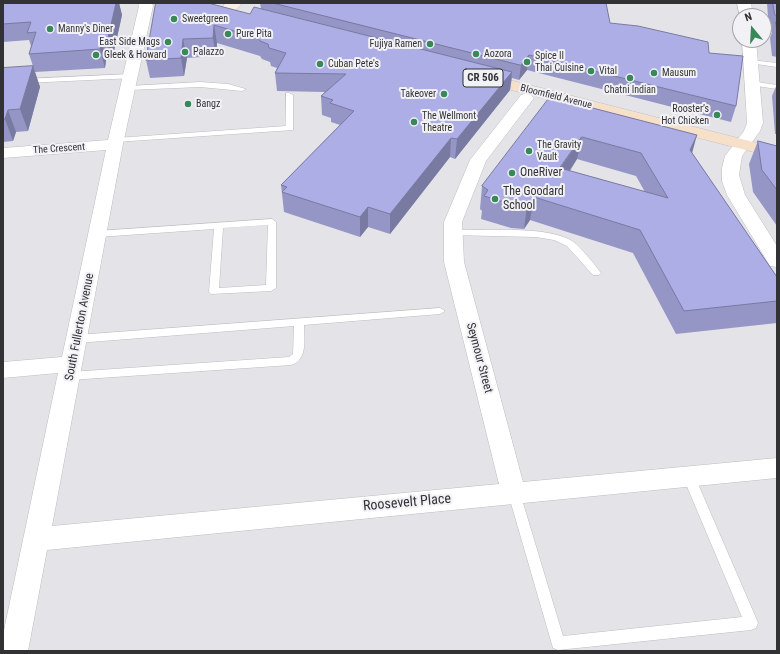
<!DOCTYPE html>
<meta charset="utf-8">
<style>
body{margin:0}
#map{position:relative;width:780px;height:654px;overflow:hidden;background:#e4e4e8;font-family:"Roboto Condensed",sans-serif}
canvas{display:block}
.frame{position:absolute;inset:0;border:4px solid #323234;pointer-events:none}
.north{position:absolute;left:732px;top:8px;width:40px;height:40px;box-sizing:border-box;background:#f1f1f6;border:1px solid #a5a5a8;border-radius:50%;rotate:342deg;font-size:11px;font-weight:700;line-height:16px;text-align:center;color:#323234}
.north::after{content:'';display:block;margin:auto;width:14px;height:18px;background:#388859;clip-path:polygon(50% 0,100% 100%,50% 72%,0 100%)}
</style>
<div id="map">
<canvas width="780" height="654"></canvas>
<div class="frame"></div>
<div class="north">N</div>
</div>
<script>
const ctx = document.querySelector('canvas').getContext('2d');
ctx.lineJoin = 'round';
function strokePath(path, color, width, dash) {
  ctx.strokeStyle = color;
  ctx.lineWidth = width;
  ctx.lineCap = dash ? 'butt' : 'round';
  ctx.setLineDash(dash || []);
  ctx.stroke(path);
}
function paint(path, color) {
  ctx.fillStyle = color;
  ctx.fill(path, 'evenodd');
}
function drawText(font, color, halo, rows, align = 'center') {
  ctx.font = font + ' "Roboto Condensed",sans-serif';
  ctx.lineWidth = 4;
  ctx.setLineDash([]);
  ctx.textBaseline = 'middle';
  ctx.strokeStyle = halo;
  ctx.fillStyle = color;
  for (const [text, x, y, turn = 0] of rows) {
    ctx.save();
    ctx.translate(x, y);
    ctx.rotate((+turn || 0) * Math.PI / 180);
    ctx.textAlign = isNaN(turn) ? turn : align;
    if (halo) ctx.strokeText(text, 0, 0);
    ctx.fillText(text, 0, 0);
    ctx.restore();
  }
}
const lane = new Path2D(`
 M764 32 777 33V37L764 36Z
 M751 60 777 63V67L749 63 748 62Z
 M131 74 135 76 134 78 3 84V80Z
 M750 81 777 85V89L750 85Z
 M200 82 228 84 246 89 242 91 200 87 129 90 125 88 129 86Z
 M286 93H289L293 95V130L116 142 112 140 116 138 286 126Z
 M272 219 276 222V288L271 291 211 294 209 292 214 229 98 237 94 234 98 231ZM268 225 266 285 219 288 223 228Z
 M453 230C484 231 546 225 572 241 580 246 595 265 601 273L599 275H593L567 246 554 240 536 237 450 235 449 233 450 231Z
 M440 308 445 311 440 314 304 325C304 339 308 360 291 365L70 380 66 379 65 376 66 373 70 372 289 357 293 354 294 326 77 343 73 342 72 339 73 336 77 335Z
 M689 472 693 473 695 477 756 618 758 623 756 628 751 630 558 650 553 648 508 493 510 489 514 488 518 489 520 493 563 636 742 617 683 477 685 473Z`);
const street = new Path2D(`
 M138 3H152L153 6 123 144 52 526 499 484 444 262V222L470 160 521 95 526 93 531 95 534 98 486 161 462 222 464 262 523 482 777 458V478L47 550 28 651H3V635L58 373 3 378V362L62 357 106 150 3 158V148L108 140 139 6Z
 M737 3H751L753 16 740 17Z
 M742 40H756L763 123 760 131 742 156 739 175 745 195 777 246V267L770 266 727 195 722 181V168L725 156 744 131 747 123Z`);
const secondary = new Path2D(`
 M226 3H242C237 10 229 16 220 14L218 11Z`);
const primary = new Path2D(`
 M482 73 777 148V158L476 81 474 78 476 75Z`);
const wall = new Path2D(`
 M3 3H119L122 15 112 60H106L105 68 35 72 40 87 28 131 16 132 13 141 3 142V68L33 66 29 54 31 46 29 40 3 42Z
 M156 3 250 14 261 9 260 3H606L610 23 709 53 736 106 731 122 527 70 519 80 512 78 510 90 455 159 450 157 390 234 368 227 360 237 284 212 281 185 340 125 331 122V118L322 115 321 96 325 92 277 91 275 73 277 68 271 66 270 62 262 59 260 56 217 43 216 56 187 58 184 76 150 78 146 60Z
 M767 3H777V57L772 56 770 38 772 32 769 31Z
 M777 84V134H775L772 96Z
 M550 97 692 153 777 277V323L676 334 633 253 530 220 524 229 511 228 481 219 482 211 480 209 482 186ZM577 159 636 176 645 192 570 171Z
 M758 141 777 146V226L753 192 749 164Z`);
const shadedWall = new Path2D(`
 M116 3H119L122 15 112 60 107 42Z
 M214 25 217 43 216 56 213 38Z
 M183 39 187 58 184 76 181 58Z
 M102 42 106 60 105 68 100 49Z
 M529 55 527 70 519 80 521 65Z
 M33 66 40 87 28 131 20 109Z
 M512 72 510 90 455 159 457 139Z
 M8 110 16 132 13 141 5 119Z
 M697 135 691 157 690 150Z
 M582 137 577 159 556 190 560 168Z
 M451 138 450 157 390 234V214Z
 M534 197 530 220 524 229 527 206Z
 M368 207V227L360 237V217Z`);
const building = new Path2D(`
 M3 3H116L107 42H102L100 49 29 54 36 32 27 33 31 22 3 24Z
 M156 3H208L250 14 254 7 512 72 457 139 451 138 390 214 368 207 360 217 282 192 287 187 281 185 354 111 330 103 333 100 321 96 346 74 275 73 286 53 269 48 268 44 260 41 258 38 214 25 213 38 183 39 181 58 146 60Z
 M273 3H606L610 23 638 26 708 42 709 53 743 56 736 106 529 55 521 65Z
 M773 3H777V16L775 15Z
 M776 22H777V33Z
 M33 66 20 109 8 110 5 119H3V68Z
 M550 97 697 135 690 150 777 277V301L684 311 640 230 534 197 527 206 514 205 484 196 488 190 482 186ZM582 137 641 153 668 198 560 168Z
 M758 141 777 146V190L762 170Z`);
const markers = [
 [174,19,4,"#388859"],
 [50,29,4,"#388859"],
 [228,34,4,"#388859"],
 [168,42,4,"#388859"],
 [430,44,4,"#388859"],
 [185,52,4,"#388859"],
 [476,54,4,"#388859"],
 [96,55,4,"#388859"],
 [527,62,4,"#388859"],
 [320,64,4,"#388859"],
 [591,71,4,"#388859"],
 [654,73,4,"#388859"],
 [630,78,4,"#388859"],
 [444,94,4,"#388859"],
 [188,104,4,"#388859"],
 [717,115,4,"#388859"],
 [414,122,4,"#388859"],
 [529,151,4,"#388859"],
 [512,173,4,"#388859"],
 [495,199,4,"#388859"]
];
const farPoinames = [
 ["Sweetgreen",182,19],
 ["Manny's Diner",58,29],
 ["Pure Pita",236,34],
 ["East Side Mags",160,42,"right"],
 ["Fujiya Ramen",422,44,"right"],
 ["Palazzo",193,52],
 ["Aozora",484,54],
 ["Gleek & Howard",104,55],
 ["Spice II",535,56],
 ["Thai Cuisine",535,68],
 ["Cuban Pete's",328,64],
 ["Vital",599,71],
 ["Mausum",662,73],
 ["Chatni Indian",630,90,"center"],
 ["Takeover",436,94,"right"],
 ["Bangz",196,104],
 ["Rooster’s",709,109,"right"],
 ["Hot Chicken",709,121,"right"],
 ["The Wellmont",422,116],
 ["Theatre",422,128],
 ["The Gravity",537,145],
 ["Vault",537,157]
];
const farStreetnames = [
 ["Bloomfield Avenue",556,97,14],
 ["The Crescent",59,149,-4]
];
const shields = [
 [483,78,40]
];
const shieldNames = [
 ["CR 506",483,78]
];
const poiNames = [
 ["OneRiver",520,173],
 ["The Goodard",503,192],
 ["School",503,206]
];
const streetNames = [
 ["South Fullerton Avenue",80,327,-79],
 ["Seymour Street",479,358,75]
];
const nearStreetnames = [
 ["Roosevelt Place",407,503,-5]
];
strokePath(lane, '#bcbcc0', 1);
strokePath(street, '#bcbcc0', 1);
strokePath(secondary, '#bcbcc0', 1);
strokePath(primary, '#c2c2c2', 1);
paint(lane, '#fff');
paint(street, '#fff');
paint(secondary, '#fbefe5');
paint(primary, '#f7e0ca');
paint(wall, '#9596c6');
paint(shadedWall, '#797aa1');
paint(building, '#adaee6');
strokePath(building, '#797aa1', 1);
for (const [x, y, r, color] of markers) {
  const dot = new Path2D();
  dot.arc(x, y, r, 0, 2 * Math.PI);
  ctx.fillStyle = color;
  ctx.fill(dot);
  strokePath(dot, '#f1f1f6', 1.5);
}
drawText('10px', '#323234', '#f1f1f6', farPoinames, 'left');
drawText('10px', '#323234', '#f1f1f6', farStreetnames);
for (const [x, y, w] of shields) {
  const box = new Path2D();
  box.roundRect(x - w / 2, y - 9, w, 18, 3);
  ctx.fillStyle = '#f1f1f6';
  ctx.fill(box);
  strokePath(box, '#323234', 1);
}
drawText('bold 11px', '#323234', null, shieldNames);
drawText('12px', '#323234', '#f1f1f6', poiNames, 'left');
drawText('12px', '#323234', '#f1f1f6', streetNames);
drawText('14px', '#323234', '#f1f1f6', nearStreetnames);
</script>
